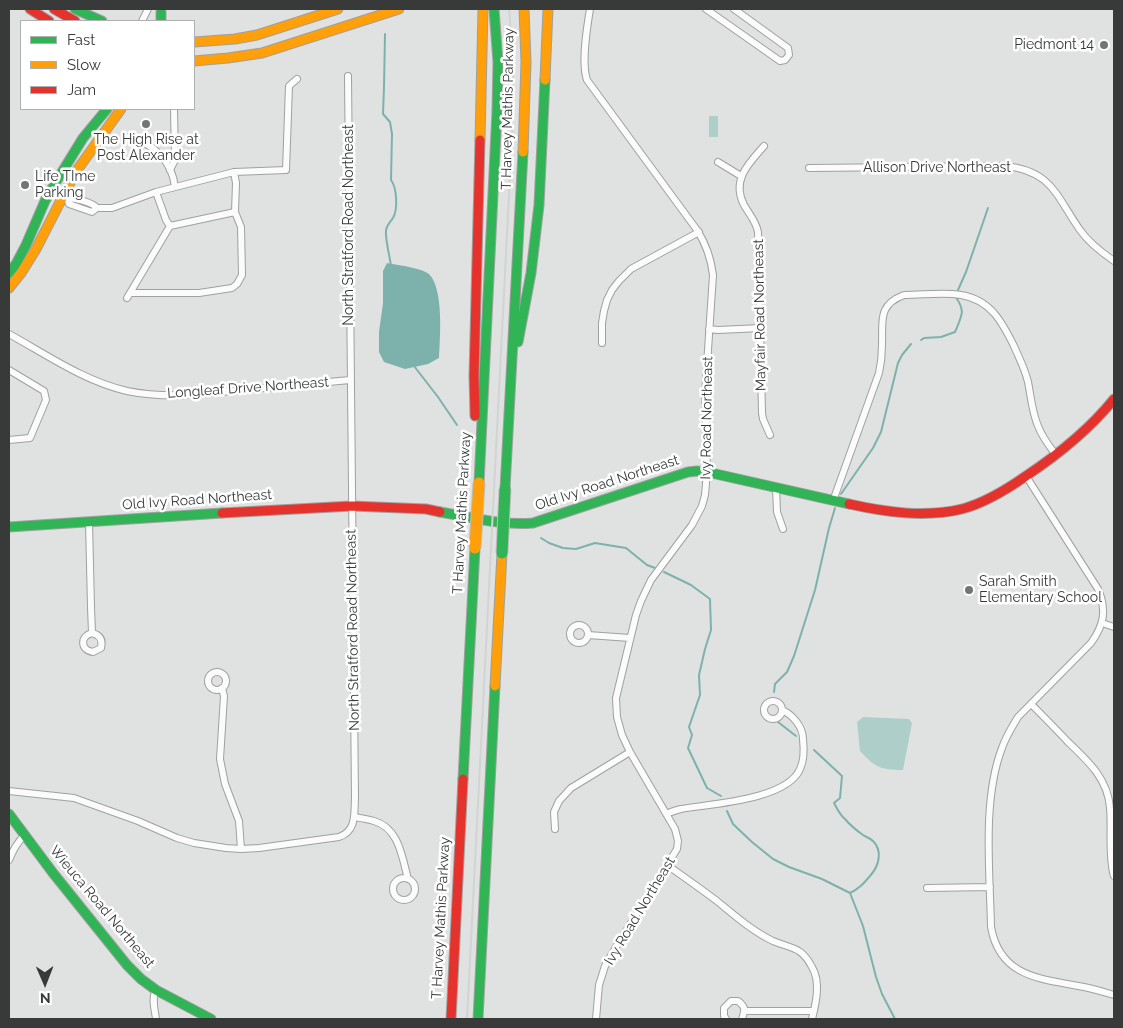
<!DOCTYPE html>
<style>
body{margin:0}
#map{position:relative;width:1123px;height:1028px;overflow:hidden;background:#e0e2e1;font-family:Raleway,sans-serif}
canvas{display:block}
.frame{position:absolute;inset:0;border:10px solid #383939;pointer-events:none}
.legend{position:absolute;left:20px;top:20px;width:175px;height:90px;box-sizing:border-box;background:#fff;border:1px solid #afb0b0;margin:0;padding:6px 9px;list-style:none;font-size:15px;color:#383939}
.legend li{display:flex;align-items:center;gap:10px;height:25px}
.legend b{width:25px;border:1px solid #afb0b0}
.north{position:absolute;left:20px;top:958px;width:50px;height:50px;-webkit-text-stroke:4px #fff;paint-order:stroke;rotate:179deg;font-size:14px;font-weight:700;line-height:20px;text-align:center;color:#383939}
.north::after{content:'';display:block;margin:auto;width:18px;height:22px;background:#383939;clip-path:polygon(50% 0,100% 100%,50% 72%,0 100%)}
</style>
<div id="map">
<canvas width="1123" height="1028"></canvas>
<div class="frame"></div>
<ul class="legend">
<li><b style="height:6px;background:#30b455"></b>Fast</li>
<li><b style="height:6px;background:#ff9f0a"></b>Slow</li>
<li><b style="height:6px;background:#e5322d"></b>Jam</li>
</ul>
<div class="north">N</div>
</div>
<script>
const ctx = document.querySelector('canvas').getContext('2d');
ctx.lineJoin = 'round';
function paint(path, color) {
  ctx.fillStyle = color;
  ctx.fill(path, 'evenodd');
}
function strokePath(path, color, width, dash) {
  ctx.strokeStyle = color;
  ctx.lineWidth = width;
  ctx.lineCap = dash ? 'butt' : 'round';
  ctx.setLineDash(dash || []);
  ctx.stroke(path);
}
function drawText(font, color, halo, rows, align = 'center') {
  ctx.font = font + ' Raleway,sans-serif';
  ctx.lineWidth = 5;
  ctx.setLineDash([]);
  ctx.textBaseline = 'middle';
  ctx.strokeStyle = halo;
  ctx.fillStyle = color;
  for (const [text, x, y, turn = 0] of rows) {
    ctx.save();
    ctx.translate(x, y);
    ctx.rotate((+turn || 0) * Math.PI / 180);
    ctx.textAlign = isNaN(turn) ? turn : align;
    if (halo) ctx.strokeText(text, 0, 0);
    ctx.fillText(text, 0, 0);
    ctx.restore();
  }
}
const green = new Path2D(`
 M709 116H718V137H709Z
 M863 717 909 719 912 723 903 770C880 770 875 767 860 751L857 722Z`);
const water = new Path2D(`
 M387 263C397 265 422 268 429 274 444 289 440 338 439 358L428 364 405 369 384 362 379 352V332L383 303V271Z`);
const stream = new Path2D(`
 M385 34 384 87 383 114 390 122 392 134 391 180C397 188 398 209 393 218 390 222 386 226 386 231 385 239 390 257 391 266
 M958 290 966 272 988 208
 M921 340 924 338 941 337 955 332C962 315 966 311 955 296
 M414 366 438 397 457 425
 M841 494 873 448 881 432 898 363 902 355 911 344
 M541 538 549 543 563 548 576 549 595 543 626 548 647 565 655 568
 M664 572 691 585 710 599 711 630 705 649 699 675 700 695 689 727 692 735 688 748 707 788 721 796
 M774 692 775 684 787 672 794 656 815 590 829 528 835 508
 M778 722 796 736
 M814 750 842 776 840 798 834 803C837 809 840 815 845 819 850 825 856 830 863 835 866 837 870 838 873 841 883 851 879 866 870 876 864 883 859 889 850 893
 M727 811 733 824 752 842 773 859 789 867 822 879 850 893 863 926 876 977 882 994 895 1019`);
const street = new Path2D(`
 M590 9C587 27 581 63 587 80L697 230C706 244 711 258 713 275L705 395 707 472 705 495 702 506 692 525 651 580 641 601 636 615 616 698 617 717 622 735 630 752 675 829 678 841 677 849 616 947 605 966 599 985 596 1019
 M706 9 780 61 785 60 789 55 788 48 734 9
 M142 21 148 9
 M129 137C153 143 172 161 175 187
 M764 146C749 163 731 180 744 205 749 214 756 221 758 232L762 413 763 419 770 435
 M718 162 741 176
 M809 168 1004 166C1052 170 1056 196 1080 230 1089 243 1101 252 1114 261
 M170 170 175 160 174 109
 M51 190 67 199C74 197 93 203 97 208
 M156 192 166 220 170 226
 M67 199 69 204 92 212 97 208H112L156 192 234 172 286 170 289 86 297 79
 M130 293H199L232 288 237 284 242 275 241 227 235 212 236 183 234 172
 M127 298 170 226 235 212
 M709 329 718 330 761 328
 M9 334C47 355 84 381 127 391 147 395 168 396 189 395L350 380
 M602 343V323L604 311 607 300 612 290 619 281 631 269 699 232
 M9 370 44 391 46 400 30 438 9 440
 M1026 476 1098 589C1107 610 1104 625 1091 643L1018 717C1012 727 1006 736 1002 748 982 800 990 872 991 927 1000 978 1042 979 1084 987 1094 989 1104 992 1114 995
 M776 488 777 512 783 529
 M833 501 879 373C881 364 882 355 882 345 883 322 877 305 904 295 923 295 943 292 961 295 991 300 1002 322 1014 346 1019 358 1025 369 1028 382 1031 397 1032 412 1038 426 1042 437 1049 446 1056 455
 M89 522 91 607 92 633C80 636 80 650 93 652L101 648C103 640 100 635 92 633
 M1102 623 1114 627
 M570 634a9 9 0 1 1 18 0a9 9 0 1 1-18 0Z
 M588 635 630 638
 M208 681a9 9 0 1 1 18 0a9 9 0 1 1-18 0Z
 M222 688 224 696 220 759 225 784 239 821 241 849
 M764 710a9 9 0 1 1 18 0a9 9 0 1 1-18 0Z
 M1031 704C1043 716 1056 729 1068 742 1088 761 1108 779 1110 808 1112 828 1108 857 1114 876
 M9 791 74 798 138 821 177 838 194 843 226 848 241 849 259 848 339 837C357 831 354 813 355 798L348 76
 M666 814C671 812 676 810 681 809 710 804 787 800 800 769 804 761 804 748 803 739 803 727 793 715 782 710
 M354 817C361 818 367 819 374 821 399 828 402 857 408 879
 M555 829 554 812 559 801 571 788 630 752
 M9 860C13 851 17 842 25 835
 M667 865C684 877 701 889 717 901 734 915 752 931 773 941 792 949 801 946 812 967 821 982 816 1003 812 1019
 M393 889a11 11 0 1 1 22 0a11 11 0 1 1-22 0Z
 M927 888 990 887
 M156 990C151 998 155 1010 156 1019
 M745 1011H814
 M726 1019 724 1016V1008L731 1001H738C746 1007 745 1010 742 1019`);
const fast = new Path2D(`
 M75 9 102 21
 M161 12V21
 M9 273 16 264 26 245 45 201 51 190 83 138 107 109
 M518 342 531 273 539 205 545 80
 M479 483 497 111 498 62 494 9
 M505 489 523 152
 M440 512C471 517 502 526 533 523L688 472 697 471 707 472 849 504
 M9 527 222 513
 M463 779 475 548
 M9 814 53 873 127 965 141 979 156 990 211 1019
 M478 1019 495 686`);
const slow = new Path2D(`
 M194 42 235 39 257 35 338 9
 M194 61 228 58 262 53 399 9
 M545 80 548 9
 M480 140 483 9
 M523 152 526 62 524 9
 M9 288 21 273 36 249 75 173 121 109
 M495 686 502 553`);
const jam = new Path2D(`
 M30 9 49 21
 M54 9 75 21
 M475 416 474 376 480 140
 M849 504C885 512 924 518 962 509 985 503 1006 490 1026 476 1059 454 1089 430 1114 399
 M222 513 352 506 426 509 440 512
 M451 1019 463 779`);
const rail = new Path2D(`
 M467 1019 512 136 513 62 509 9`);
const fastBridge = new Path2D(`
 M502 553 505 489`);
const slowBridge = new Path2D(`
 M475 548 479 483`);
const markers = [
 [1104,45,5,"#737474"],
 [146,124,5,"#737474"],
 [25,185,5,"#737474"],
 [969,590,5,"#737474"]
];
const poiNames = [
 ["Piedmont 14",1094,45,"right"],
 ["The High Rise at",146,140,"center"],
 ["Post Alexander",146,156,"center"],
 ["Life TIme",35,177],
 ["Parking",35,193],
 ["Sarah Smith",979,582],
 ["Elementary School",979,598]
];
const streetNames = [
 ["T Harvey Mathis Parkway",508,109,-89],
 ["Allison Drive Northeast",937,168],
 ["North Stratford Road Northeast",349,225,-90],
 ["Mayfair Road Northeast",760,315,-91],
 ["Longleaf Drive Northeast",248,388,-4],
 ["Ivy Road Northeast",707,418,-89],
 ["Old Ivy Road Northeast",607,483,-18],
 ["Old Ivy Road Northeast",197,500,-4],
 ["T Harvey Mathis Parkway",462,513,-87],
 ["North Stratford Road Northeast",353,630,-91],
 ["Wieuca Road Northeast",102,907,50],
 ["Ivy Road Northeast",640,911,-59],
 ["T Harvey Mathis Parkway",441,918,-87]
];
paint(green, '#aecec9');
paint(water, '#7db2ac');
strokePath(stream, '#7db2ac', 2);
strokePath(street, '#9fa0a0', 8);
strokePath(fast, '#9fa0a0', 11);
strokePath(slow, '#9fa0a0', 11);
strokePath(jam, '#9fa0a0', 11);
strokePath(street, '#fafbfa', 6);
strokePath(fast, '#30b455', 9);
strokePath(slow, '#ff9f0a', 9);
strokePath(jam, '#e5322d', 9);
strokePath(rail, '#d2d3d3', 2);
strokePath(fastBridge, '#bdbebe', 13, []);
strokePath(slowBridge, '#bdbebe', 13, []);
strokePath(fastBridge, '#30b455', 11);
strokePath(slowBridge, '#ff9f0a', 11);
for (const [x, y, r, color] of markers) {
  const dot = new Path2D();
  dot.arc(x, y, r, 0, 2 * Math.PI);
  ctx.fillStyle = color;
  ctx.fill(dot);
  strokePath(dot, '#fff', 2);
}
drawText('14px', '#383939', '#fff', poiNames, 'left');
drawText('14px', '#383939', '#fff', streetNames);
</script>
